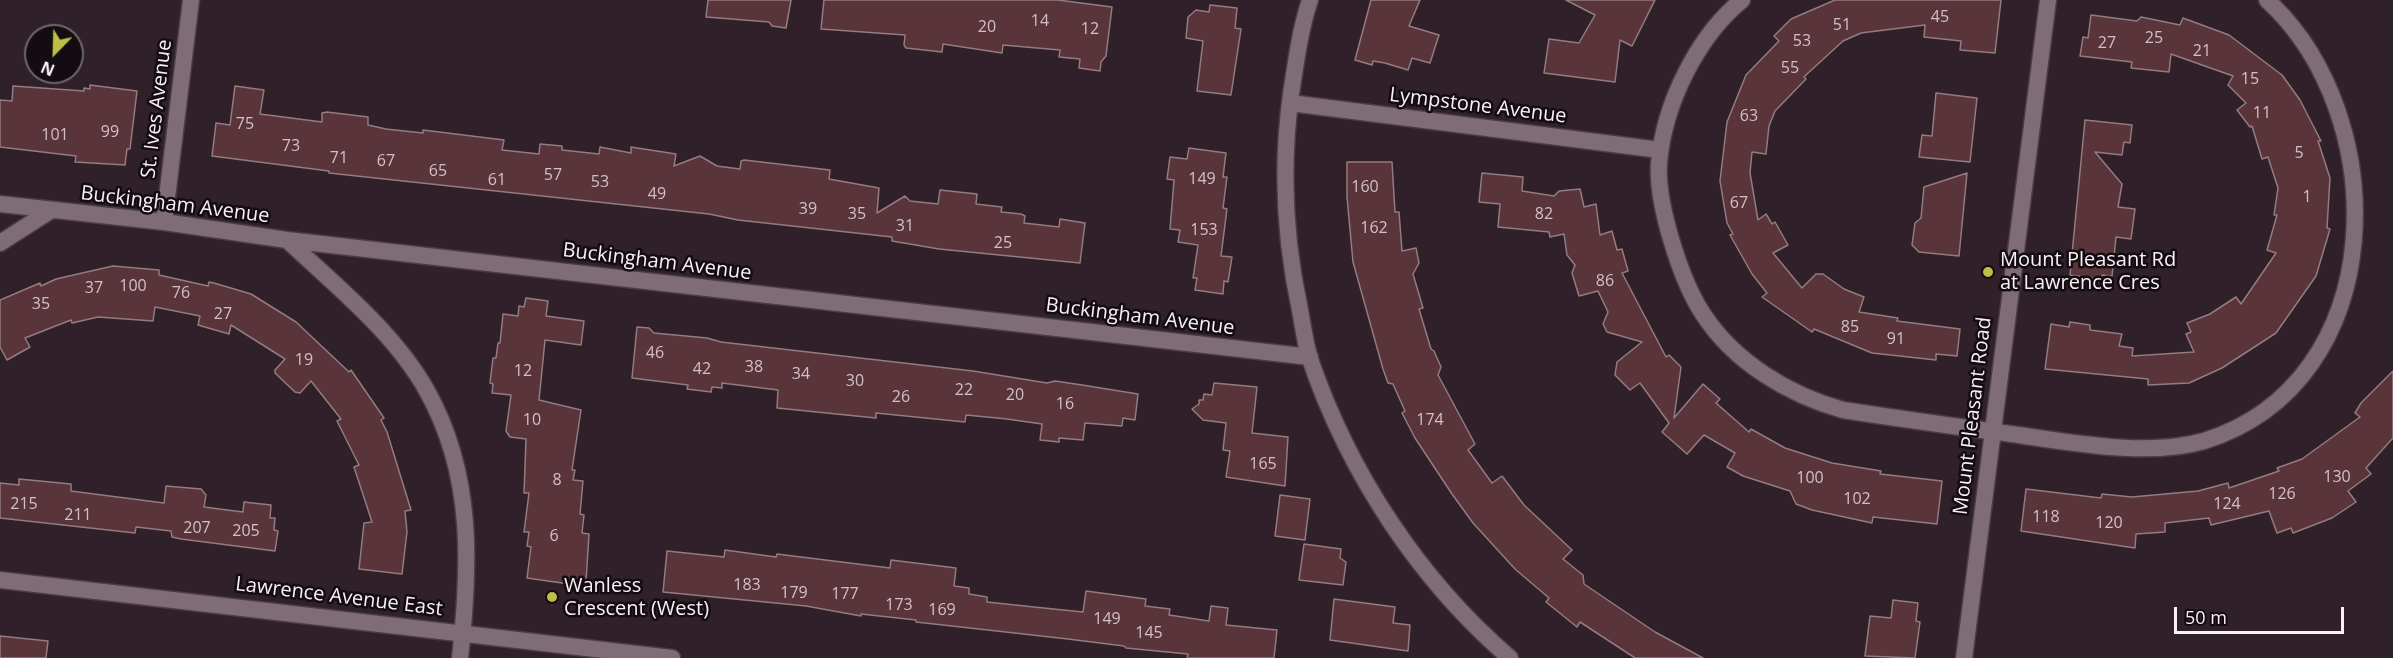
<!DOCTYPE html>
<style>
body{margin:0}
#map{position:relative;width:2393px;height:658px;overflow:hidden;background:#302029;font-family:"Open Sans",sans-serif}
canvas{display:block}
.north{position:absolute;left:24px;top:24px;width:60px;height:60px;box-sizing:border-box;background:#130c10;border:2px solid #6f676c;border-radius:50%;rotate:203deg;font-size:16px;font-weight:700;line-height:24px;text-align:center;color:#faeff6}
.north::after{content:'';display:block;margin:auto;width:21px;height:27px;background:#bcbf44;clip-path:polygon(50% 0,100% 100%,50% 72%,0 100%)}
.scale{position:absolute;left:2174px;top:607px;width:170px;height:27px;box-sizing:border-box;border:3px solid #faeff6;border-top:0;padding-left:8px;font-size:18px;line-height:21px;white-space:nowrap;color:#faeff6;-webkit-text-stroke:4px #130c10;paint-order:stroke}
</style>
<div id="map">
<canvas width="2393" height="658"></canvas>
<div class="north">N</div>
<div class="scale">50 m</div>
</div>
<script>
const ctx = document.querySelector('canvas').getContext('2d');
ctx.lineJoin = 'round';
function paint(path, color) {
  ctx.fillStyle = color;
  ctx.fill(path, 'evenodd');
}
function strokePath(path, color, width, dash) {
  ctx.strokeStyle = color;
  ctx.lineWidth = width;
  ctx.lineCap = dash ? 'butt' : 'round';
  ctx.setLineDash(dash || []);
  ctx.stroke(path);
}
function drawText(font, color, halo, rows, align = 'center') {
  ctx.font = font + ' "Open Sans",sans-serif';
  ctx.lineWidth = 5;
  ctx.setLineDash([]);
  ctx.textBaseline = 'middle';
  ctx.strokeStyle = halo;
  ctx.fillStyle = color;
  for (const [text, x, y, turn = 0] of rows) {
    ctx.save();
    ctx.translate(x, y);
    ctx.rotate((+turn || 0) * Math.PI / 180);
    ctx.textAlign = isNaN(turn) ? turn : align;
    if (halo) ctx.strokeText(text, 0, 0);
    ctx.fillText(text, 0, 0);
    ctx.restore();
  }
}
const building = new Path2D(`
 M708 0H791L786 28 772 26 769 22 706 17Z
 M824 0H1058L1112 7 1106 56 1101 62 1100 71 1079 68 1080 59 1059 57 1060 50 1003 45 1002 53 943 44 942 52 906 48 904 45 905 35 821 29Z
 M1371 0H1420L1409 26 1439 35 1430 63 1412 58 1408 70 1385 63 1373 61 1372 65 1355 60Z
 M1566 0H1655L1632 46 1620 40 1615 82 1544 73 1549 39 1579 43 1595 15Z
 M1835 0H2001L1995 53 1960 50 1961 41 1924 37 1925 25 1861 33 1843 41 1807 74 1804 77 1806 79 1775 111 1769 126 1766 154 1752 152 1750 173 1758 220 1766 214 1772 224 1775 222 1788 245 1773 253 1802 288 1816 274H1823L1844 289 1864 297 1859 312 1898 318 1897 321 1960 329 1957 356 1936 354V360L1872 353 1814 329 1812 332 1762 297 1767 293 1752 274 1730 235 1733 234 1727 223 1720 181 1727 122 1746 75 1779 41 1774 36 1791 19Z
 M1210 5 1237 8 1235 28 1241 29 1231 95 1197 91 1203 41 1186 38 1188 17 1196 10 1209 12Z
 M2091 15 2137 21 2141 17 2180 25 2183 18 2229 35 2282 75 2300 100 2321 141H2318L2330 178 2327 228 2330 229 2316 276 2276 333 2222 368 2189 383 2148 385V379L2045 369 2051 324 2069 327 2070 322 2090 325V330L2122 334 2119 346 2133 348 2132 356 2194 352 2186 334 2191 332 2187 323 2210 314 2236 297 2241 304 2276 253 2267 250 2277 215H2274L2278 188 2268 157 2262 159 2252 126 2250 127 2237 110 2246 103 2228 85 2233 76 2171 54 2169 72 2131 68 2132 62 2080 56 2083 37 2088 38Z
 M90 85 137 91 130 149H127L125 165 75 162 76 156 0 147V100L12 101 13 86 84 91V88L90 89Z
 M235 86 264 90 260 114 322 122V113L327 112 368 117V125L386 129 423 133V130L504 140 502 150 539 154 540 144 562 146V150L599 154 600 147 631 153V147L676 154 674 166 700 156 717 166 740 169 741 161 744 160 830 170 829 179 879 188 877 213 905 196 910 201 938 204 940 190 977 194 976 204 1002 207 1001 212 1021 214 1025 216 1024 223 1059 227 1060 219 1085 223 1080 263 939 249 892 241V237L738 220 709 214 329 173V171L212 156 216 123 230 125Z
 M1936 93 1977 98 1970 162 1919 157 1922 135 1932 136Z
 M2085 120 2132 125 2130 143 2124 142 2122 155 2095 152 2122 184 2118 207 2135 209 2131 239 2116 237 2112 276 2102 275V279L2070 275Z
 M1189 148 1226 153 1223 177H1227L1223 208 1227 209 1221 256 1232 257 1228 282 1224 281 1223 294 1195 290 1197 278H1193L1198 245 1178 242 1180 230 1170 229 1174 180 1167 179 1170 157 1187 159Z
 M1347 162H1392L1395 212H1399L1402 251 1416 248 1419 263 1413 274 1423 308 1419 309 1431 349 1434 351 1441 367 1438 375 1475 444 1468 450 1492 483 1502 476 1524 505 1572 550 1563 559 1583 575 1584 584 1655 632 1703 658H1635L1580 622 1577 627 1546 602 1549 598 1515 569 1473 523 1452 494 1415 438 1402 413 1405 411 1393 384 1388 383 1383 369 1353 262 1347 197Z
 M1482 173 1523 177 1522 191 1554 196 1559 191 1580 189 1584 207 1596 204 1600 235 1612 231 1617 250 1622 249 1628 271 1622 273 1666 357 1669 355 1681 367 1674 418 1703 384 1720 399 1716 403 1749 432 1751 429 1785 448 1832 463 1881 471 1880 474 1942 481 1937 524 1873 517 1872 523 1812 510 1796 504 1790 491 1743 476 1727 467 1735 453 1704 435 1687 454 1662 432 1669 423 1640 383 1630 390 1615 375 1617 362 1642 342 1607 332 1603 324 1608 312 1598 291 1579 296 1572 273 1575 265 1567 255 1564 234 1550 237 1549 232 1498 227 1500 204 1479 202Z
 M1967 173 1959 256 1919 252 1912 245 1915 223 1921 218 1924 187Z
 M113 266 159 270V275L208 286 209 282 214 283 251 294 296 322 349 372 351 370 384 418 381 420 387 432 411 510 405 511 407 532 402 574 359 569 364 523 372 522 354 467 359 465 337 421 341 419 311 381 300 393 295 392 275 373V370L285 359 231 325 229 334 198 325 200 316 155 307 153 321 98 317 72 323 71 320 25 338 30 347 7 360 0 347V300L40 283 41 286 56 279Z
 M526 298 548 301 546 316 584 321 581 345 545 340 539 400 581 410 572 470H575L573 480 583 481 580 514 584 515 582 533 589 534 586 582 570 580 569 584 527 578 531 547 527 546 529 532H524L529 493H524L526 439 510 437 506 431 511 395 492 393 493 384 490 383 493 358H496L498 343H500L503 314 518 316 519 306 524 307Z
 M637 327 649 328 654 333 707 338 721 342 973 371 1047 383 1055 381 1082 385 1138 394 1135 420 1123 418 1122 426 1085 423 1083 440 1059 438V442L1040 440 1042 424 1007 419 966 415 965 422 876 413V418L777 408 778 390 722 383V388L712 387 711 392 687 389 688 385 632 378Z
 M2393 371V438L2366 468 2371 474 2348 491 2356 502 2332 518 2293 533 2291 528 2277 533 2269 511 2211 525 2209 518 2165 523V532L2136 534 2135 548 2021 531 2026 489 2101 498 2102 494 2132 497 2198 491 2228 483 2229 488 2279 471 2277 468 2302 459 2360 417 2355 413 2361 403Z
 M1214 383 1257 387 1252 433 1288 437 1285 486 1226 477 1230 451 1223 450 1226 423 1203 420 1192 409 1199 404V400H1203L1204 394 1212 395Z
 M19 479 71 484V491L164 503 166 486 201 489 206 495 204 507 243 512 244 502 271 505 270 518H275L274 530 278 531 275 551 181 539 172 537 171 531 136 527 135 533 0 518V483L19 485Z
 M1280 495 1310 499 1305 540 1275 536Z
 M1304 544 1341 549 1340 558 1346 562 1343 585 1299 580Z
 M725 550 776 557 777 554 890 568 891 560 956 568 954 586 969 588V594L987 597V602L1034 607 1083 612 1086 591 1146 599 1145 606 1170 609 1169 615 1209 621 1211 606 1228 608 1226 625 1277 630 1274 658H1187L1188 654 1126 648 1124 646 1068 639 916 622V620L861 614V616L806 606 663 592 667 551 724 557Z
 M1334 599 1395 607 1393 623 1410 625 1408 651 1330 640Z
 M1893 600 1918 603 1916 621 1920 622 1915 658 1865 656 1870 616 1891 618Z
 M0 636 48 641 46 658H0Z`);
const minor = new Path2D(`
 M1310 0C1300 30 1296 62 1291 94 1281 167 1284 237 1300 310 1303 326 1305 343 1310 359 1349 473 1419 580 1510 658
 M1742 0C1697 37 1664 104 1659 163 1656 203 1681 281 1703 314 1734 362 1789 395 1843 410 1901 419 1960 427 2018 435 2075 443 2148 457 2204 441 2393 382 2393 115 2267 0
 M1290 103 1660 150
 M0 204 164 222 287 240 1310 357
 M164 222 191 0
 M287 240C336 286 394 332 427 391 474 475 470 566 460 658
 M0 243 50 211`);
const secondary = new Path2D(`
 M0 580 672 658
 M1964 658 2048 0`);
const markers = [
 [1988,272,6,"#bcbf44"],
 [552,597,6,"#bcbf44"]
];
const numberNames = [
 ["45",1940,17],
 ["14",1040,21],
 ["51",1842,25],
 ["20",987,27],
 ["12",1090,29],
 ["25",2154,38],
 ["53",1802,41],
 ["27",2107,43],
 ["21",2202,51],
 ["55",1790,68],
 ["15",2250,79],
 ["11",2262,113],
 ["63",1749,116],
 ["75",245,124],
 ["99",110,132],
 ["101",55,135],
 ["73",291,146],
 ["5",2299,153],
 ["71",339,158],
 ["67",386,161],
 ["65",438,171],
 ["57",553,175],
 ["149",1202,179],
 ["61",497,180],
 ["53",600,182],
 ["160",1365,187],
 ["49",657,194],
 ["1",2307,197],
 ["67",1739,203],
 ["39",808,209],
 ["35",857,214],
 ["82",1544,214],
 ["31",905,226],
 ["162",1374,228],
 ["153",1204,230],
 ["25",1003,243],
 ["86",1605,281],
 ["100",133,286],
 ["37",94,288],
 ["76",181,293],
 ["35",41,304],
 ["27",223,314],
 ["85",1850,327],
 ["91",1896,339],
 ["46",655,353],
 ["19",304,360],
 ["38",754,367],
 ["42",702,369],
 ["12",523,371],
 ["34",801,374],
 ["30",855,381],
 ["22",964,390],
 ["20",1015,395],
 ["26",901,397],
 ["16",1065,404],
 ["10",532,420],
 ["174",1430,420],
 ["165",1263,464],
 ["130",2337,477],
 ["100",1810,478],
 ["8",557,480],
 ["126",2282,494],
 ["102",1857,499],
 ["215",24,504],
 ["124",2227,504],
 ["211",78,515],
 ["118",2046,517],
 ["120",2109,523],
 ["207",197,528],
 ["205",246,531],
 ["6",554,536],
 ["183",747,585],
 ["179",794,593],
 ["177",845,594],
 ["173",899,605],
 ["169",942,610],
 ["149",1107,619],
 ["145",1149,633]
];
const streetNames = [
 ["Lympstone Avenue",1478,106,7],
 ["St. Ives Avenue",157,109,-83],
 ["Buckingham Avenue",175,205,7],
 ["Buckingham Avenue",657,262,7],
 ["Buckingham Avenue",1140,317,7],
 ["Mount Pleasant Road",1973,416,-83],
 ["Lawrence Avenue East",339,597,7]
];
const poiNames = [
 ["Mount Pleasant Rd",2000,260],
 ["at Lawrence Cres",2000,283],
 ["Wanless",564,586],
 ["Crescent (West)",564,609]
];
paint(building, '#59353b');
strokePath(building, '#937c7f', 1.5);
strokePath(minor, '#493c44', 19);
strokePath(secondary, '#493c44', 19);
strokePath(minor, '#7f6c77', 16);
strokePath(secondary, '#7f6c77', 16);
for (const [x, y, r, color] of markers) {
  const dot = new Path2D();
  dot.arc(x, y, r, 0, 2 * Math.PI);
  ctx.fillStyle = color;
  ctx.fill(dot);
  strokePath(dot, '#130c10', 2);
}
drawText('16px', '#d2c0c7', null, numberNames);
drawText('20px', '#faeff6', '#130c10', streetNames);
drawText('20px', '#faeff6', '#130c10', poiNames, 'left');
</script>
